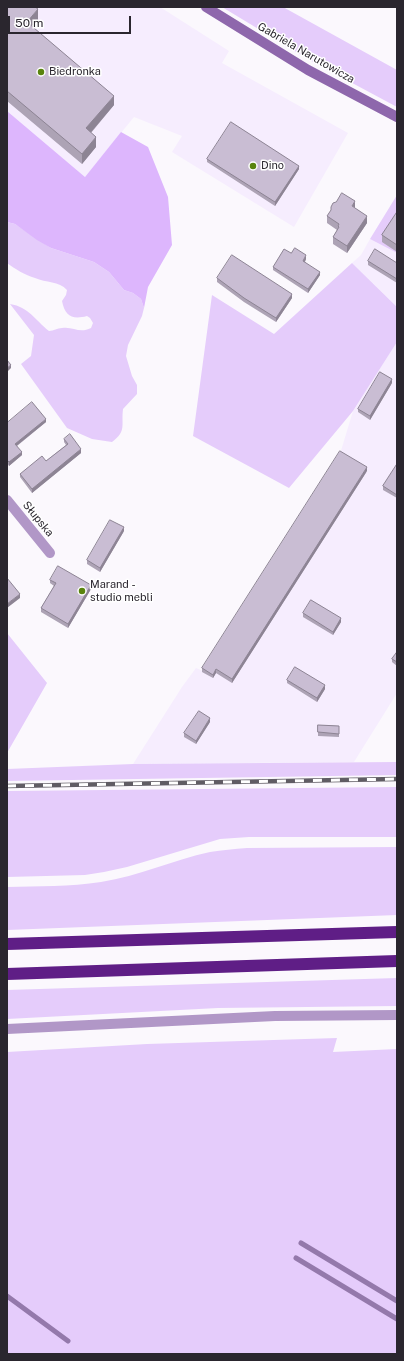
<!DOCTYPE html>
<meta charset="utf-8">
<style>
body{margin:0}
#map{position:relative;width:404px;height:1361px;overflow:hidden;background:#fbf8fd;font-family:"Public Sans",sans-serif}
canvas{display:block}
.frame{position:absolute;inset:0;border:8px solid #2a262e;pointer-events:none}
.scale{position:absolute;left:8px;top:16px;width:123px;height:18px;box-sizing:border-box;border:2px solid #2a262e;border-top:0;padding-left:5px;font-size:12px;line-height:14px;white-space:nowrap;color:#2a262e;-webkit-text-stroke:3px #fff;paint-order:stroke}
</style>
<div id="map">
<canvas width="404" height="1361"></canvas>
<div class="frame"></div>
<div class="scale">50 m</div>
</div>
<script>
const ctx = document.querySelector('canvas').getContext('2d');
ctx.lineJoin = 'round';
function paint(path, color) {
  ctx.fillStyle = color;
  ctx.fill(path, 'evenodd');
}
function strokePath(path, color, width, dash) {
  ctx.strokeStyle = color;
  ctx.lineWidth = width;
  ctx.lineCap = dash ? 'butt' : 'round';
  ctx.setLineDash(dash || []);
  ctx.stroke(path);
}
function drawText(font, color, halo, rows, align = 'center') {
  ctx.font = font + ' "Public Sans",sans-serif';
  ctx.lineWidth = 3;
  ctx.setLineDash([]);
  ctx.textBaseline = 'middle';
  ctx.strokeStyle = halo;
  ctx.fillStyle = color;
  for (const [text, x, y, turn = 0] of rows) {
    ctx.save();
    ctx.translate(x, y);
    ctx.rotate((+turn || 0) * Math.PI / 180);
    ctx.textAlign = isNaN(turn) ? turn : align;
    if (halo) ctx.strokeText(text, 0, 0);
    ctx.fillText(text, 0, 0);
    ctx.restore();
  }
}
const built = new Path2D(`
 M7 7H160L229 51 222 63 348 133 294 227 172 152 182 136 134 117 85 177 7 111Z
 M370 239 397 253V307L352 263 361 255Z
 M397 342V693L354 762 133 764 182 687 196 668 203 671 340 454 353 411Z`);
const green = new Path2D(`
 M222 7H283L397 70V107L313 62Z
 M397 195V253L370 239Z
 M7 222 15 224 51 248 94 262 109 272 124 290 133 293 141 299 144 308 142 316 128 345 126 356 132 376 137 385V394L123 409C121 425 127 431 112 442L92 439 67 428 21 364 31 356 34 335 10 304C29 307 35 320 49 331 54 331 57 328 62 328 73 326 79 334 91 328L93 323 90 318 87 316C72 320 65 316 62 301L66 295 67 290C59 281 46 283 35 278 25 275 15 269 7 263Z
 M352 263 397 307V342L353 411 289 488 193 436 212 295 274 334Z
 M7 633 47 683 7 753Z
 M397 762V775L7 781V769L133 764Z
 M397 787V837H249L220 839 127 867 104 872 85 875 7 877V791Z
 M397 847V915L7 930V887C38 886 70 887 101 882 139 876 173 860 210 852 222 850 234 849 247 848Z
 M397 978V1006L218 1008 7 1019V990Z
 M337 1038 333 1052 397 1049V1354H7V1052L147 1044Z`);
const forest = new Path2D(`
 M7 111 85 177 121 132 148 147 168 197 172 245 148 287 144 308 141 299 133 293 124 290 109 272 94 262 51 248 37 240 15 224 7 222Z`);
const stream = new Path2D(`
 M301 1243 397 1301
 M296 1258 397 1319
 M7 1296 68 1341`);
const street = new Path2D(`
 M7 500 50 553
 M7 1029 275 1016 397 1015`);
const secondary = new Path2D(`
 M206 7 308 70 397 117`);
const highway = new Path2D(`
 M7 944 397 932
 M7 974 397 961`);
const rail = new Path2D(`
 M7 786 397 779`);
const wall = new Path2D(`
 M7 7 38 19 32 26 114 105 91 133 96 147 82 164 7 101Z
 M207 159 299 169 275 206 207 162Z
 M355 208 367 223 347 253 333 244V237L337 230 327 223V216Z
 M397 212V252L382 242V235Z
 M291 253 306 259 305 262 320 275 308 293 273 270V267Z
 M368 261 397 263V283L368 265Z
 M217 278 292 298 276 322 244 302 217 282Z
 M392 383 370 420 358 412V409Z
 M46 422 17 446 22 455 9 466 7 463V423Z
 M64 439 81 453 32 493 20 477V474L46 461 66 445 64 442Z
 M397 464V498L383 490V486Z
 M367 471 232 683 216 673 213 678 202 672V668Z
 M124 531 100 572 87 564V560Z
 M50 580 91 589 68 628 41 612V608L54 586 50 583Z
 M303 613 341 622 333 635 303 617Z
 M397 652V666L392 662V659Z
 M287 680 325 689 317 702 287 683Z
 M210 722 196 744 184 737V733Z
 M318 725 339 726V737L318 736Z`);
const shadedWall = new Path2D(`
 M38 9V19L27 32V22Z
 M114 96V105L86 138V128Z
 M96 137V147L82 164V154Z
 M299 166V169L275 206V202Z
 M355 201V208L352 206Z
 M367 216V223L347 253V246Z
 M306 255V259L303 265V261Z
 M320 272V275L308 293V289Z
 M292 294V298L276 322V318Z
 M11 365V368L7 372V368Z
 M392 379V383L370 420V416Z
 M46 419V422L15 447V444Z
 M81 449V453L32 493V489Z
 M22 452V455L9 466V462Z
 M367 467V471L232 683V679Z
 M124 527V531L100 572V568Z
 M91 585V589L68 628V624Z
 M20 594V598L7 608V604Z
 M341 618V622L333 635V632Z
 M216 669V673L213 678V675Z
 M325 685V689L317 702V698Z
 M210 718V722L196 744V741Z`);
const building = new Path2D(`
 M7 7H35L38 9 27 22 114 96 86 128 96 137 82 154 7 91Z
 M231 122 299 166 275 202 207 159Z
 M342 193 355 201 352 206 367 216 347 246 333 237 339 227 338 226 339 224 327 216 331 210V207L333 203 336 202Z
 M397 212V245L382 235Z
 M295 248 306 255 303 261 320 272 308 289 273 267 284 249 291 253Z
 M375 249 397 263V279L368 261Z
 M232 255 292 294 276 318 244 298 217 278Z
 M7 360 11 365 7 368Z
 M380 372 392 379 370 416 358 409Z
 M32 402 46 419 15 444 22 452 9 462 7 460V423Z
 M70 434 81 449 32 489 20 474 42 456 46 461 68 444 64 439Z
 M340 451 367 467 232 679 216 669 213 675 202 668Z
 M397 464V495L383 486Z
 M110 520 124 527 100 568 87 560Z
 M58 566 91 585 68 624 41 608 56 583 50 580Z
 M7 578 20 594 7 604Z
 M311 600 341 618 333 632 303 613Z
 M397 652V662L392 659Z
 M295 667 325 685 317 698 287 680Z
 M199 711 210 718 196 741 184 733Z
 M318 725 339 726V734L318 732Z`);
const markers = [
 [41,72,4,"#59840d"],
 [253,166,4,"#59840d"],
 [82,591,4,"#59840d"]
];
const streetNames = [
 ["Gabriela Narutowicza",306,53,30],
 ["Słupska",38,519,51]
];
const poiNames = [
 ["Biedronka",49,72],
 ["Dino",261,166],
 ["Marand -",90,585],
 ["studio mebli",90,598]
];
paint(built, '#f6edfe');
paint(green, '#e5ccfb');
paint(forest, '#ddb6fd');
strokePath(stream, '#9479ab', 5);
strokePath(street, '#b197c7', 10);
strokePath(secondary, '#8e67ac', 10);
strokePath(highway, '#5f1e86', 12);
strokePath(rail, '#605c64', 4.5);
strokePath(rail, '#fff', 3, [9]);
paint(wall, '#ada3b5');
paint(shadedWall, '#8d8494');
paint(building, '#c9bdd3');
strokePath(building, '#8d8494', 1);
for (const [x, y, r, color] of markers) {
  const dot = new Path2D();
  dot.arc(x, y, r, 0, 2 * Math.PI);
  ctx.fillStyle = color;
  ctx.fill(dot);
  strokePath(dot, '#fff', 1.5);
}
drawText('11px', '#2a262e', '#fff', streetNames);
drawText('11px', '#2a262e', '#fff', poiNames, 'left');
</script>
